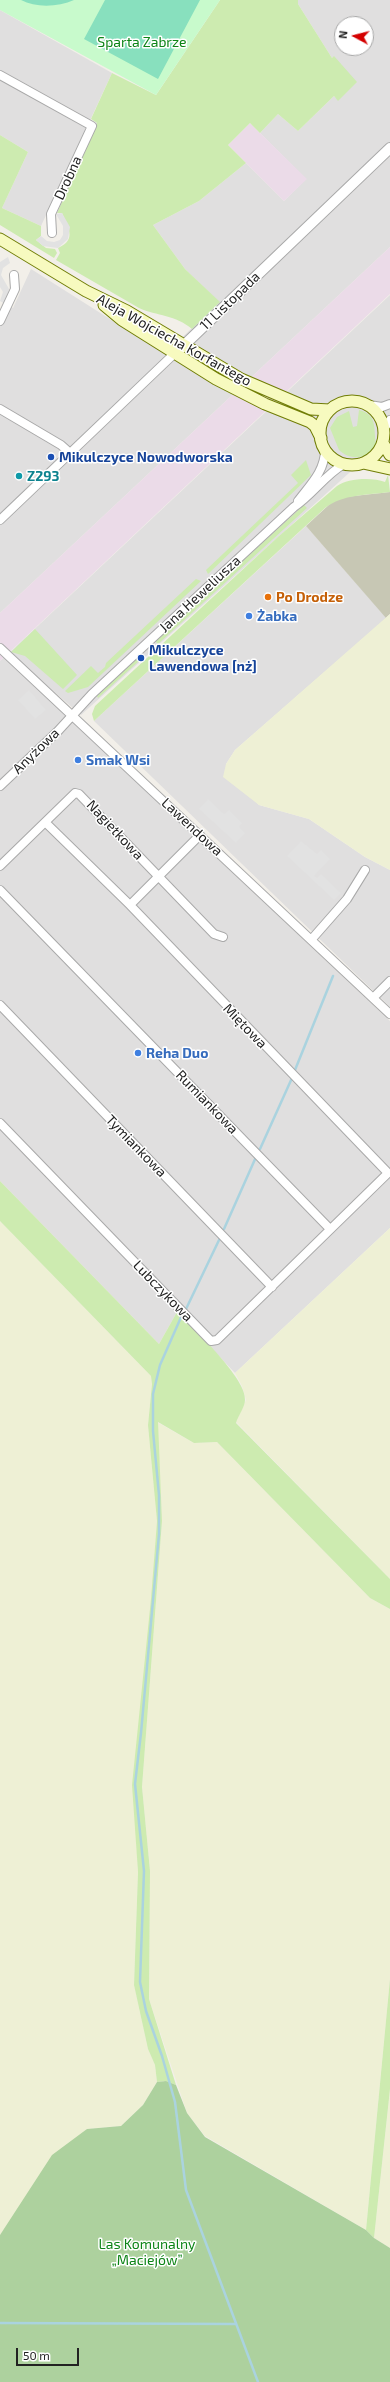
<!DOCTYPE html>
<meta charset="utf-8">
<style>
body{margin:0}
#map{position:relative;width:390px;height:2382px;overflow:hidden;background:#f2efe9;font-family:"Exo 2",sans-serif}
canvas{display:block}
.north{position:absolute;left:334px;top:16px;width:40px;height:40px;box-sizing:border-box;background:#fff;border:1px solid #a7a7a7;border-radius:50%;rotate:277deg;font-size:11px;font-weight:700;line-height:16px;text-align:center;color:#222}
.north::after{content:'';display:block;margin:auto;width:14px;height:18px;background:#d40000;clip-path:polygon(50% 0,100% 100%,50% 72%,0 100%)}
.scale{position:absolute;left:16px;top:2348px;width:63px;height:18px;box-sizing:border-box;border:2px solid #222;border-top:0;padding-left:5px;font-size:12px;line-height:14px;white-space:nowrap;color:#222;-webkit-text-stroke:3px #fff;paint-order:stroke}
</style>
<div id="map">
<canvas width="390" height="2382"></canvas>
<div class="north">N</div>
<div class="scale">50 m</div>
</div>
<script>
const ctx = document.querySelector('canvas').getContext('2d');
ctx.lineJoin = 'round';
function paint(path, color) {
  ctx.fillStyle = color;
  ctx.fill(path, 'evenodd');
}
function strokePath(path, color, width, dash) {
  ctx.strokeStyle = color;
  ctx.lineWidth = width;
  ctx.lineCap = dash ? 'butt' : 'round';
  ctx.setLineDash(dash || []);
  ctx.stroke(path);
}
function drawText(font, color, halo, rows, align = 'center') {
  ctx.font = font + ' "Exo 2",sans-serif';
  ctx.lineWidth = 3;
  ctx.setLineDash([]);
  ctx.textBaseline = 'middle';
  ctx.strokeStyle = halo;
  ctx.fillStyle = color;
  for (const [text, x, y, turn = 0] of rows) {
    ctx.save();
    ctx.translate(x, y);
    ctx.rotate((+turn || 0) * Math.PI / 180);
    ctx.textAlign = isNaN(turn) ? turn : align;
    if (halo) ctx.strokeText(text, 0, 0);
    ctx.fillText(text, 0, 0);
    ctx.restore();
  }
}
const residential = new Path2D(`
 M298 0H390V247L0 613V312L4 303 13 308 31 269 165 354 219 302 185 269 153 225 199 201 246 163 284 201 306 179 260 133 278 114 298 131 334 96 338 100 334 57 332 58 298 4ZM342 24H366V48H342Z
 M0 10 112 73 41 226 2 208 28 152 0 135Z
 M390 295V436L81 715 9 653Z
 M306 526 387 618 235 750 226 764 259 805 309 819 365 857 390 870V1007L94 721Z
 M4 657 390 1021V1228L235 1373 177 1312 159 1344 0 1181V661Z`);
const industrial = new Path2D(`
 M250 123 307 179 284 201 228 145Z
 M390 247V294L0 661V613Z`);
const construction = new Path2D(`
 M390 492V614L386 618 306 526 333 501 345 497Z`);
const farmland = new Path2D(`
 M390 614V870L365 857 309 819 259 805 223 777 226 764 235 750Z
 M0 1221 151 1376 152 1384 148 1425 157 1521 136 1832 138 1872 134 1985 148 2049 155 2065 157 2082 143 2105 121 2126 87 2129 0 2235Z
 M390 1228V1579L236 1422 246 1400 242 1386 235 1373Z
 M157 1422 194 1443 217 1442 370 1598 390 1609V1979L366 2230 205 2136 187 2113 149 1999 150 1871 142 1787 162 1521Z
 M390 2089V2248L374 2238Z`);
const grass = new Path2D(`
 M220 0H298V4L332 58 334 56 357 82 338 101 334 96 298 131 278 114 260 133 250 123 228 145 246 163 199 201 153 225 185 269 220 302 192 329C176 315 157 316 139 308L56 260 60 253 58 248C78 239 67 227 62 213H57L97 123 91 119 112 73 156 95Z
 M0 135 28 152 2 208 41 226V236L36 240 46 248 55 249 57 253 54 258 0 225Z
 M359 410C380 415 372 432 377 447 366 459 351 461 339 450L330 428 337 417 349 411 353 427 357 426Z
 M306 460 311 475 208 574 206 570 298 483 291 475Z
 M388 475 390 492C368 495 343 494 325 508L94 721 92 714 95 706 279 536 337 486C347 478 373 477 385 482Z
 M304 505 307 508 158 644 155 641Z
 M196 579 201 581 88 687 68 693 65 691 91 666 98 673 105 667 106 663Z
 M35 629 77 675 63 689 25 656 11 652Z
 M136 659 139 661 98 698 97 696Z
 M0 1181 159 1344 177 1312 186 1319C200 1336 247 1380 245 1400 245 1407 238 1416 236 1423L390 1579V1609L370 1598 217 1442 194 1443 158 1422 162 1521 142 1787 150 1871 149 1999 176 2085 166 2081 157 2082 155 2065 148 2049 134 1985 138 1872 132 1785 151 1599 157 1521 148 1425 152 1384 151 1376 0 1221Z
 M390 1979V2089L374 2238 366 2230Z`);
const forest = new Path2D(`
 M166 2081 176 2085 187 2113 205 2137 366 2230 374 2238 390 2248V2382H0V2235L52 2155 87 2129 121 2126 143 2105 157 2082Z`);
const park = new Path2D(`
 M0 0H220L156 95 0 10Z`);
const pitch = new Path2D(`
 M21 0H74C58 7 36 8 21 0Z
 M105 0H200L158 79 84 39Z`);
const parking = new Path2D(`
 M62 213 70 227 68 239 58 248 43 246 36 240 41 236 47 241 54 242 60 240 63 235V226L56 214Z
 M8 257 10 263 3 268 1 275 9 289 5 304 0 301 3 292 0 287V262Z
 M29 690 46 710 35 719 18 700Z
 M208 799 224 814 229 810 242 823 239 827 245 833 236 843 199 809Z
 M301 841 317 854 321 850 330 859 314 876 317 878 321 874 341 893 334 900 287 856Z`);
const stream = new Path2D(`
 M295 1070 333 976
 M260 1149 292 1078
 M224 1229 256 1157
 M186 1309 220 1238
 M182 1315 160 1365 153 1394V1431L159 1495V1534L141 1733 135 1784 144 1871 140 1982 146 2011 162 2056 175 2102 186 2190 258 2382
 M0 2323 236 2324`);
const minor = new Path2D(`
 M0 75 92 126 51 214 52 233
 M0 321 15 289 14 275
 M369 405 382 407 390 404
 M0 409 61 445 70 453
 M384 429 390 420
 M298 501C310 485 325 471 325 450
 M0 520 175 353
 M0 648 390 1014
 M0 786 58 731 92 694 294 507C313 494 325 475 344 464
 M0 866 75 793 79 794 214 934 223 937
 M0 890 330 1229
 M130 905 200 835
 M311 940 347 899 365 870
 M373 998 390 981
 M0 1005 272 1287
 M0 1123 211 1341 217 1340 388 1173 130 905 46 823`);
const tertiary = new Path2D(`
 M179 350 390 148`);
const secondary = new Path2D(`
 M0 239 86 291 127 311 241 379 311 409 330 410
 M104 305 122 320 216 379 265 404 310 422 315 426 321 438
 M320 433a32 32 0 1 1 64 0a32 32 0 1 1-64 0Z
 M383 443 390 455
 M363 463 390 469`);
const markers = [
 [51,457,4,"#1a4fb4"],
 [19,476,4,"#0f9aa8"],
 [268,597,4,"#e8710a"],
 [249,616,4,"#3f7fe0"],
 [141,658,4,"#1a4fb4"],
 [78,760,4,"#3f7fe0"],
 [138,1053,4,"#3f7fe0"]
];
const parkNames = [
 ["Sparta Zabrze",142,42],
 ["Las Komunalny",147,2244],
 ["„Maciejów”",147,2260]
];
const streetNames = [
 ["Drobna",68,178,-65],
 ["11 Listopada",230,301,-44],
 ["Aleja Wojciecha Korfantego",174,340,29],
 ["Jana Heweliusza",200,594,-43],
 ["Anyżowa",36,751,-44],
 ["Lawendowa",192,827,43],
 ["Nagietkowa",115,830,47],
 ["Miętowa",245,1026,46],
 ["Rumiankowa",207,1102,46],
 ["Tymiankowa",136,1146,46],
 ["Lubczykowa",163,1291,46]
];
const transitNames = [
 ["Mikulczyce Nowodworska",59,457],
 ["Mikulczyce",149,650],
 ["Lawendowa [nż]",149,666]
];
const cultureNames = [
 ["Z293",27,476]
];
const foodNames = [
 ["Po Drodze",276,597]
];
const shopNames = [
 ["Żabka",257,616],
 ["Smak Wsi",86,760],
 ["Reha Duo",146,1053]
];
paint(residential, '#e0dfdf');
paint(industrial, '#ebdbe8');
paint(construction, '#c7c7b4');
paint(farmland, '#eef0d5');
paint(grass, '#cdebb0');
paint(forest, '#add19e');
paint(park, '#c8facc');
paint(pitch, '#88e0be');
paint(parking, '#e2e2e2');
strokePath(stream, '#aad3df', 2.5);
strokePath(minor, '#a9a9a9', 10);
strokePath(tertiary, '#a9a9a9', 12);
strokePath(secondary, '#707d05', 13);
strokePath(minor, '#fff', 8);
strokePath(tertiary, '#fff', 10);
strokePath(secondary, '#f7fabf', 11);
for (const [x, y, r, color] of markers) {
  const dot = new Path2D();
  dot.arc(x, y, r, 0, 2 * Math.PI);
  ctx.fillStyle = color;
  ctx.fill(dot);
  strokePath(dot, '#fff', 1.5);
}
drawText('14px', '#0c8416', '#fff', parkNames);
drawText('14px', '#222', '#fff', streetNames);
drawText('bold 14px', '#164399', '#fff', transitNames, 'left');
drawText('bold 14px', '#0d838f', '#fff', cultureNames, 'left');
drawText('bold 14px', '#c56008', '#fff', foodNames, 'left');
drawText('bold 14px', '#366cbe', '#fff', shopNames, 'left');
</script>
